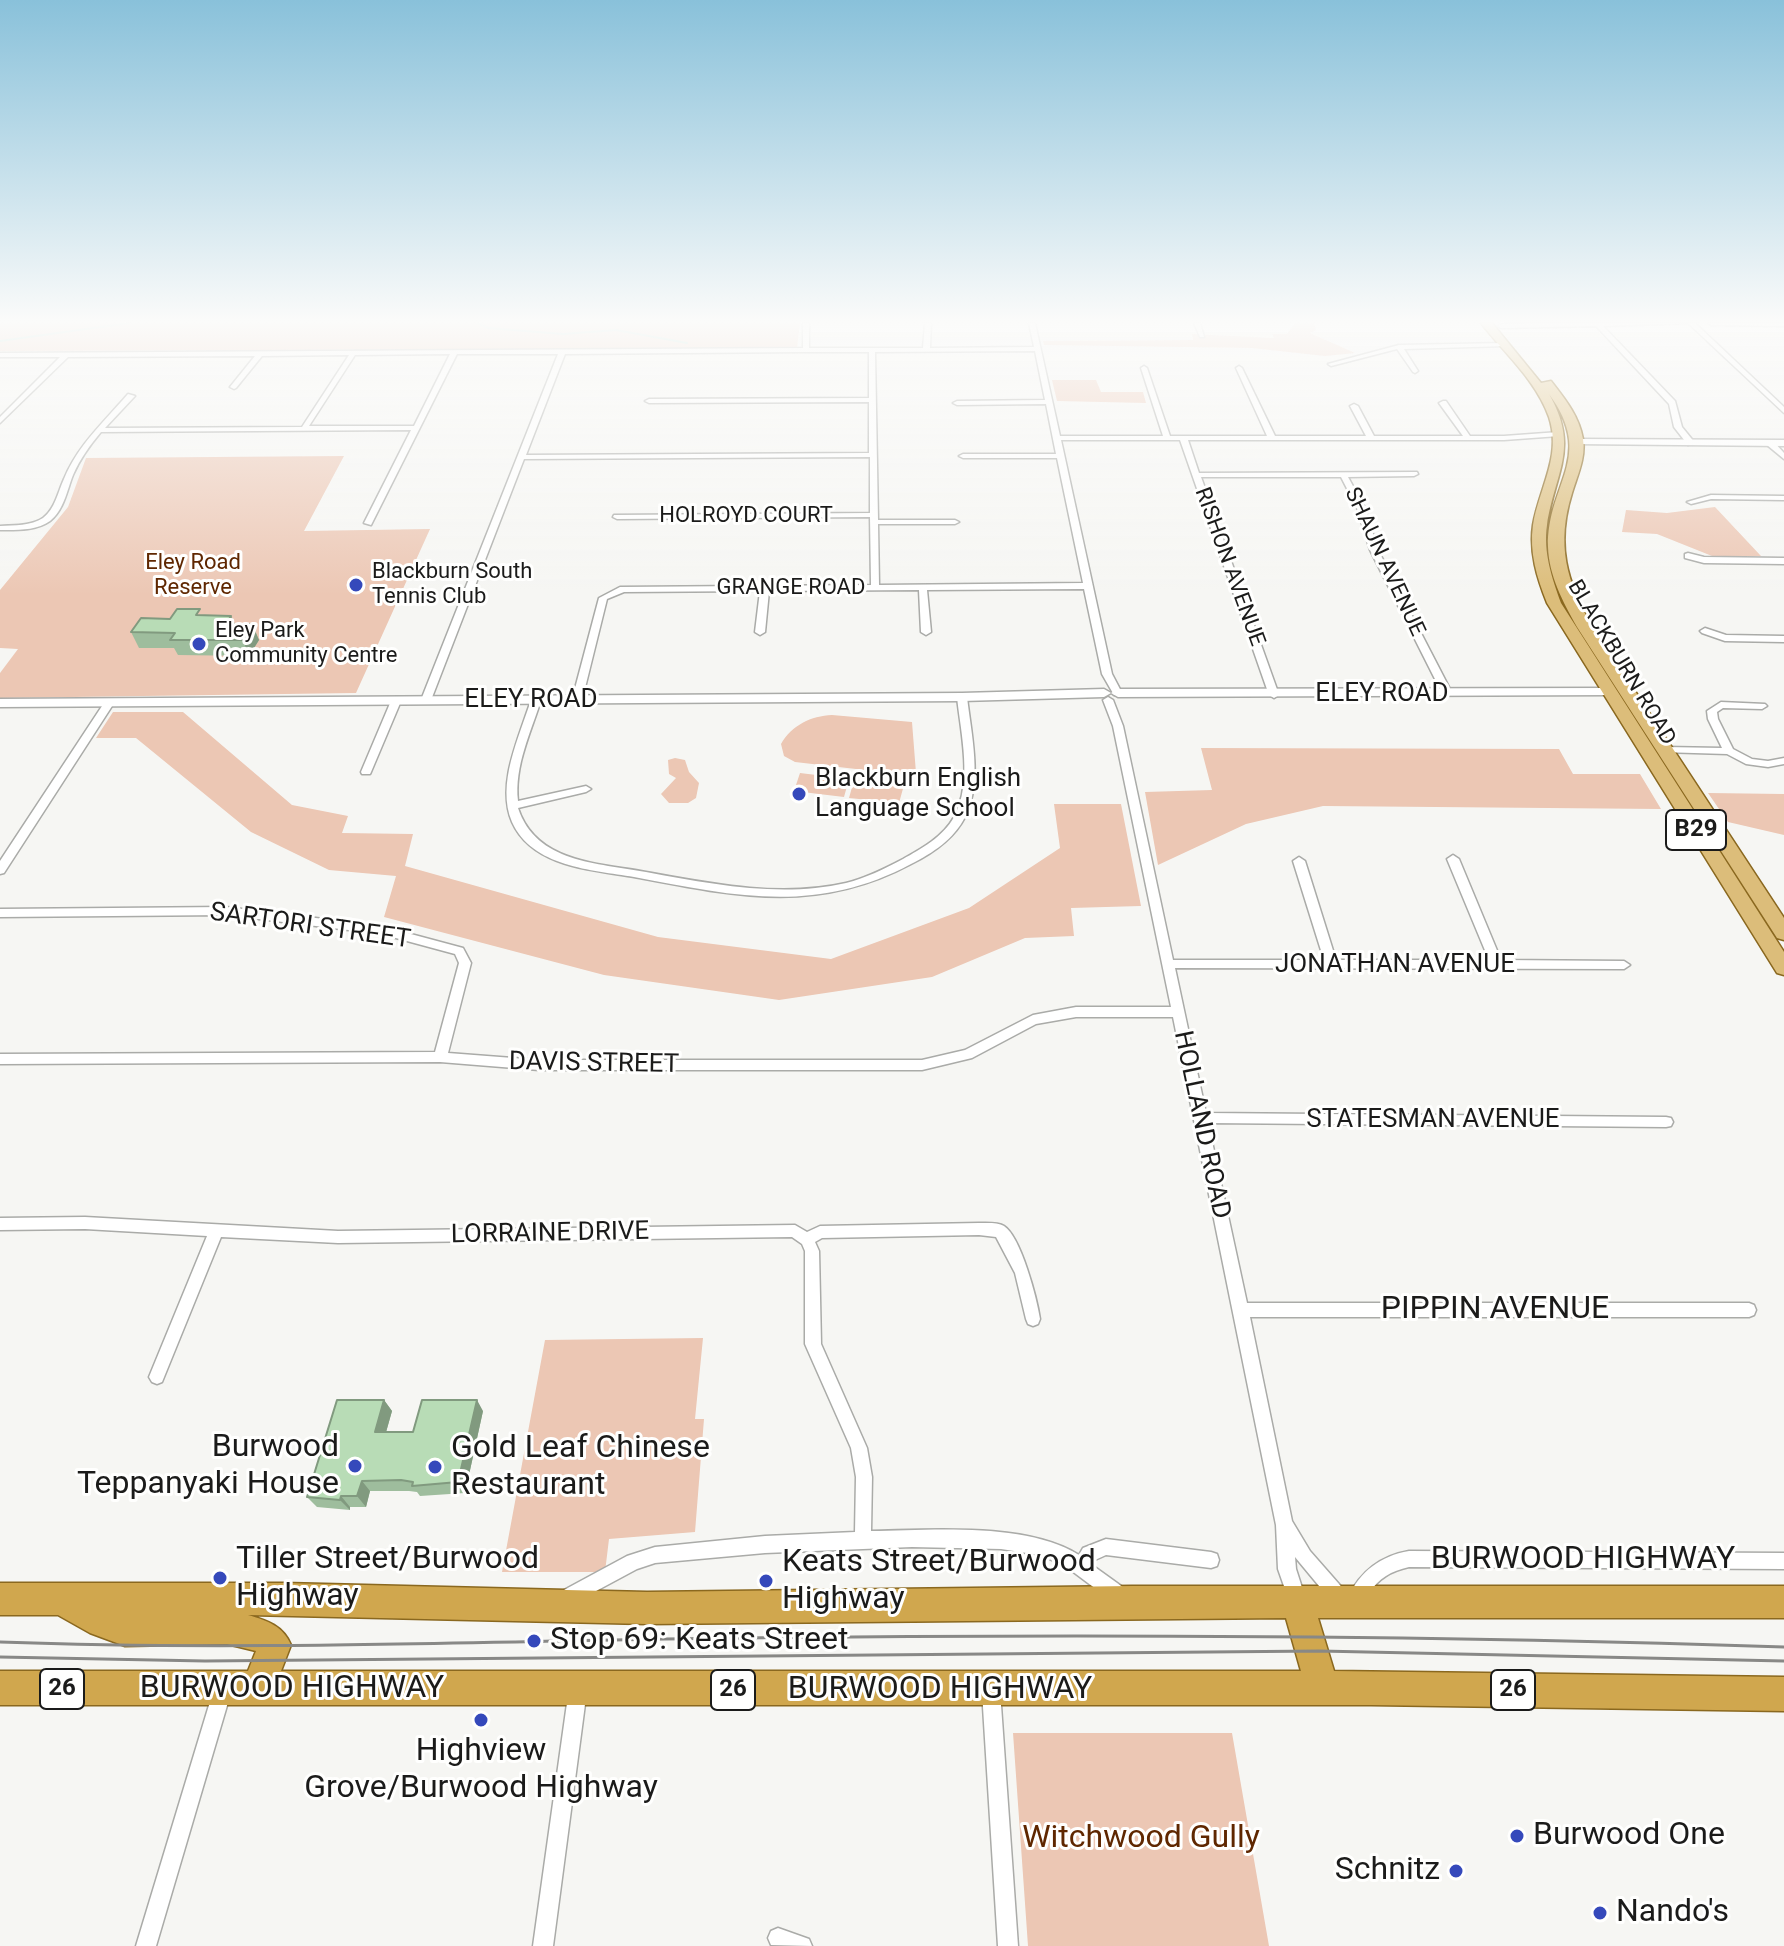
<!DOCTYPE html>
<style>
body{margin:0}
canvas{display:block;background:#f6f6f3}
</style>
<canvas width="1784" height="1946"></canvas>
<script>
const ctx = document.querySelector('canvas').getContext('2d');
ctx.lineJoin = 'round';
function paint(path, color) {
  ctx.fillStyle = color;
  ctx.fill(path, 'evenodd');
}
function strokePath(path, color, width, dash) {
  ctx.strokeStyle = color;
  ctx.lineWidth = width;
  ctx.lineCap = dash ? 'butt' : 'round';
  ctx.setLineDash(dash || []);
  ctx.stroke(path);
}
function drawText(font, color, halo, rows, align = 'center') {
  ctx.font = font + ' Roboto,sans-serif';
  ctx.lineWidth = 6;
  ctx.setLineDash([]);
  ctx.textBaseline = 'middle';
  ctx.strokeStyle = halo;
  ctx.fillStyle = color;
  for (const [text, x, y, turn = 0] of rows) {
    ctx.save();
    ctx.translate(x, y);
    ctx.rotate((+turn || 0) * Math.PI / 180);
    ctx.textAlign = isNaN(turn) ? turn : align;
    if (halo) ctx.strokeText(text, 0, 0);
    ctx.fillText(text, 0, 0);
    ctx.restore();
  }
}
const green = new Path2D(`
 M0 323H800L797 348 0 351Z
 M1295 323H1314L1316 330 1310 333 1355 353 1325 356 1252 348 1044 345 1043 341 1193 340 1192 334 1274 338 1272 334H1287Z
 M1052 380H1096L1101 392H1143L1146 403 1057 401Z
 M344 456 304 531 430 529 356 693 0 698V673L18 649 0 648V590L68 507 86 458Z
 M1715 507 1761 556H1712L1657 534 1622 532 1626 510 1667 513Z
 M113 712H183L292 805 348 816 342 833 413 834 405 866 658 937 831 959 969 908 1060 848 1054 804H1121L1141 906 1071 908 1074 936 1025 938 932 977 779 1000 604 975 384 917 396 876 329 870 251 832 136 738H96Z
 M832 715 912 722 916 773 908 775 795 762 784 756 781 744C792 725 811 716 832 715Z
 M1201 748 1559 749 1573 774H1640L1661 809 1323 806 1246 824 1158 865 1145 792 1212 790Z
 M675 758 685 760 689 772 699 783 696 798 688 803H669L661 794 676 778 669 774 668 760Z
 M800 773 849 779 844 797 794 791Z
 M854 780 904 785 899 803 849 798Z
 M1708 793 1784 794V835L1728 822Z
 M703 1338 695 1419H704L695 1532 609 1539 605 1572H502L545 1340Z
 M1013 1733H1232L1269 1946H1028Z`);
const stream = new Path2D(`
 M478 323 488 328 563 334 616 330 687 343
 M0 341 129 323`);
const minor = new Path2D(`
 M803 323H809V348H923L925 323H931L930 348 1034 347 1029 323H1035L1060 436H1163L1141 368 1144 366 1147 368 1170 436H1267L1236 368 1239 366 1242 368 1275 436H1366L1350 406 1354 404 1358 406 1374 436H1463L1439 403 1443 401H1446L1470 436H1504L1559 432 1563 434 1559 436 1504 440H1188L1199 473 1417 472 1418 474 1414 476 1348 477 1365 508 1378 550 1452 693 1447 696 1442 693 1370 550 1357 508 1341 477H1201L1279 695 1274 698 1269 695 1180 440H1061L1112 674 1122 693 1120 695H1114L1102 674 1084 589 927 590 931 632 926 635 921 632 919 590 769 591 765 632 760 635 755 632 760 591 624 592 607 599 582 700 577 703 574 702 572 700 599 598 620 587 871 585 870 517 617 519 613 517 614 515 870 513V457L524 459 431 700 426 703 423 702 421 700 558 354H457L371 525 364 523 411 430 101 432C90 445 80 459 73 475 67 490 64 510 50 521 36 531 16 530 0 530V526C14 525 31 526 43 518 55 509 58 492 64 479 78 445 104 422 128 394L135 396 105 428 302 427 349 355 262 356 236 388 234 389 230 387 255 356 68 357 0 423V417L60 357H0V353L803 348ZM1035 351 1045 400 957 401 953 403 957 405 1046 404 1056 454H963L959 456 963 458H1057L1083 583 879 585 878 524H955L959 522 955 520H878L875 352ZM804 352H869V398L649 399 645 401 649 403 869 402V453L526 455 565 354ZM450 354 414 426H309L355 355Z
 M1194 323H1200L1204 337H1200Z
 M1563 323H1695L1784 407V413L1688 323 1603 326 1675 401 1682 427 1695 443 1688 445 1674 427 1669 404 1596 326 1501 328 1498 326 1501 324Z
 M1708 323H1784V326L1711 325Z
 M1504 343 1506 344V346L1404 349 1418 371 1415 373 1413 372 1397 349 1331 366 1328 364 1399 345Z
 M1767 441H1773L1784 453V459L1767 445Z
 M1711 495 1784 496V500L1711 499 1691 504 1687 502Z
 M1688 553 1704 557 1784 558V564L1704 563 1685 558V554Z
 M1705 628 1726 635 1784 636V642L1725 641 1702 633 1700 631Z
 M962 694 967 697C971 734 983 781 965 817 954 839 933 853 911 864 816 915 734 896 634 877 592 870 532 867 512 822 496 784 519 738 531 700L536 697 541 700C531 732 514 766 518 801L586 786 591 789 586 792 518 808C536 863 598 863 646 872 711 884 781 898 846 883 866 878 884 869 903 859 921 849 943 837 954 817 973 782 961 735 957 697Z
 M1108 697 1113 700 1123 726 1173 960H1324L1293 861 1299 857 1305 861 1336 960H1489L1447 859 1453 855 1459 859 1501 960 1624 961 1630 965 1624 969 1175 968 1206 1113 1666 1117 1671 1118 1673 1122 1671 1126 1666 1127 1208 1123 1247 1303H1749L1754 1305 1756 1310 1754 1315 1749 1317H1250L1292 1521 1310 1551 1346 1592 1348 1597C1361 1571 1380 1556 1409 1551L1784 1553V1569L1409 1567C1391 1571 1379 1578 1369 1593 1365 1601 1364 1605 1356 1609L1350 1606 1348 1601 1346 1604 1340 1607 1334 1604 1295 1557 1296 1569 1306 1600 1303 1606 1297 1609 1291 1606 1278 1569 1276 1525 1173 1017H1076L1036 1024 972 1058 922 1070H539L440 1062 0 1064V1054L435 1052 459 963 455 954 381 934 226 915 0 917V909L226 907 381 926 463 948 471 963 448 1053 539 1060H922L965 1050 1033 1015 1076 1007H1171L1113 726 1103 700Z
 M396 698 401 701 371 772 370 774H362L361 772 391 701Z
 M109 700 114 703 4 873 0 874V861L104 703Z
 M1721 702 1765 704 1767 706 1762 709 1723 708 1717 712 1718 719 1733 749 1752 759 1768 761 1784 758V764L1768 767 1746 764 1727 754 1661 752V748L1665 747 1722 748 1708 719 1707 711Z
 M85 1217 338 1231 795 1225 807 1232 820 1226 979 1223C986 1223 998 1222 1004 1226 1021 1237 1037 1299 1040 1319L1038 1324 1033 1326 1028 1324 1026 1319 1015 1273 996 1237 979 1235 822 1238 815 1242 819 1251 821 1344 867 1448 872 1477 871 1531C932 1530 1027 1522 1079 1555L1083 1548 1106 1539 1211 1552 1217 1554 1219 1560 1217 1566 1211 1568 1106 1555 1095 1560 1092 1565 1124 1588 1127 1594 1124 1600 1118 1603 1104 1595 1064 1565 1040 1555 1001 1549 912 1547 765 1553 655 1563 637 1569 570 1605 564 1602 561 1596 564 1590 627 1556 655 1547 765 1536 855 1532 856 1477 851 1448 805 1344V1251L802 1244 792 1237 338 1243 221 1237 162 1382 157 1384 152 1382 149 1377 207 1236 85 1229 0 1230V1218Z
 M578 1680 584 1683 587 1689 553 1946H533L569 1689 572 1683Z
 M991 1682 997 1685 1000 1691 1018 1946H998L982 1691 985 1685Z
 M222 1683 228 1686 231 1692 156 1946H136L213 1692 216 1686Z
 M778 1928 809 1939 812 1946 771 1945 768 1938 771 1931Z`);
const secondary = new Path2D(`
 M1578 439 1784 440V446L1574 444 1572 442Z
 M1609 688 1614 689V695L1118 697 1111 693 1104 697 962 701 0 707V699L962 693 1104 689 1111 693 1118 689Z`);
const primary = new Path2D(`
 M1481 323H1492L1541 383 1551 381C1565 399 1579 416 1583 439 1586 458 1577 476 1572 493 1556 544 1566 582 1593 627L1784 918V940L1777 938 1577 627C1563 602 1549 576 1548 547 1547 483 1596 458 1549 394 1580 448 1555 472 1547 525 1543 552 1552 578 1561 603L1784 952V975L1777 973 1547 603C1537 578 1529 552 1533 525 1539 488 1562 456 1549 417 1536 380 1504 353 1481 323Z`);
const trunk = new Path2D(`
 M0 1583H284L647 1592 1132 1586H1784V1618H1318L1334 1671 1784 1677V1711L1371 1705H0V1671H248L256 1651 227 1644 125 1646 90 1633 58 1615H0ZM248 1615 647 1624 1286 1618 1301 1671H281L291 1645C283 1626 268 1621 248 1615Z`);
const tram = new Path2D(`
 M0 1642C245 1651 490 1641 735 1638 1085 1634 1434 1635 1784 1647
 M0 1657 205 1661 1320 1651 1784 1661`);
const wall = new Path2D(`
 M203 615 231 616 235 624H252L259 640 249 656 178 655 174 648H139L131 632 170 619Z
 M384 1400 392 1411 386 1432H413L483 1411 465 1493 420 1496 417 1492 409 1491H370L366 1507H350V1510L317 1507 307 1497Z`);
const shadedWall = new Path2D(`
 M231 616 238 631 226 624Z
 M252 624 259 640 249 656 243 640Z
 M384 1400 392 1411 383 1443 375 1432Z
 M477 1400 483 1411 465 1493 458 1482Z
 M362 1481 370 1491 366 1507 357 1496Z
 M341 1496 350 1507V1510L340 1500Z`);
const building = new Path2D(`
 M177 609H200L196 615 231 616 226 624H252L243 640H170L175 633 131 632 141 618 170 619Z
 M337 1400H384L375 1432H413L422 1400H477L458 1482 412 1486 413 1482 401 1480 362 1481 357 1496H341L340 1500 307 1497Z`);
const markers = [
 [356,585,8,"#3549bb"],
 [199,644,8,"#3549bb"],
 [799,794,8,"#3549bb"],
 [355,1466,8,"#3549bb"],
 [435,1467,8,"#3549bb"],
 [220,1578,8,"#3549bb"],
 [766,1581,8,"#3549bb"],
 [534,1641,8,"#3549bb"],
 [481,1720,8,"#3549bb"],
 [1517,1836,8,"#3549bb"],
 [1456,1871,8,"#3549bb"],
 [1600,1913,8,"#3549bb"]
];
const farStreetnames = [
 ["HOLROYD COURT",746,516],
 ["SHAUN AVENUE",1384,562,65],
 ["RISHON AVENUE",1229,567,70],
 ["GRANGE ROAD",791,588],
 ["BLACKBURN ROAD",1621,663,59]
];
const farParknames = [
 ["Eley Road",193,563],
 ["Reserve",193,588]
];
const farPoinames = [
 ["Blackburn South",372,572],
 ["Tennis Club",372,597],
 ["Eley Park",215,631],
 ["Community Centre",215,656]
];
const shields = [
 [1696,830,60],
 [62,1689,44],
 [733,1690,44],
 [1513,1690,44]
];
const shieldNames = [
 ["B29",1696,830],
 ["26",62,1689],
 ["26",733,1690],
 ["26",1513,1690]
];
const streetNames = [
 ["ELEY ROAD",1382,694],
 ["ELEY ROAD",531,700],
 ["SARTORI STREET",310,927,8],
 ["JONATHAN AVENUE",1395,965],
 ["DAVIS STREET",594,1064,1],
 ["STATESMAN AVENUE",1433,1120],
 ["HOLLAND ROAD",1201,1125,78],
 ["LORRAINE DRIVE",550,1234,-1]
];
const poiNames = [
 ["Blackburn English",815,779],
 ["Language School",815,809]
];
const nearStreetnames = [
 ["PIPPIN AVENUE",1495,1310],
 ["BURWOOD HIGHWAY",1583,1560],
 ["BURWOOD HIGHWAY",292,1689],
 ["BURWOOD HIGHWAY",940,1690]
];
const nearPoinames = [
 ["Burwood",339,1448,"right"],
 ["Teppanyaki House",339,1485,"right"],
 ["Gold Leaf Chinese",451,1449],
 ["Restaurant",451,1486],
 ["Tiller Street/Burwood",236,1560],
 ["Highway",236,1597],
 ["Keats Street/Burwood",782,1563],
 ["Highway",782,1600],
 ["Stop 69: Keats Street",550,1641],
 ["Highview",481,1752,"center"],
 ["Grove/Burwood Highway",481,1789,"center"],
 ["Burwood One",1533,1836],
 ["Schnitz",1440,1871,"right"],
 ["Nando's",1616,1913]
];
const nearParknames = [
 ["Witchwood Gully",1141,1839]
];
paint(green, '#ecc7b4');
strokePath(stream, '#9ad4c4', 2);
strokePath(minor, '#aaaba8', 3);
strokePath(secondary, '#aaaba8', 3);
strokePath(primary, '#8a681f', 3);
strokePath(trunk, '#8a681f', 3);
paint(minor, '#fff');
paint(secondary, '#fff');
paint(primary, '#dcbd7a');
paint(trunk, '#d0a74e');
strokePath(tram, '#888886', 3);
paint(wall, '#9ebd9d');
paint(shadedWall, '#819a7f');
paint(building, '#b8dcb6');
strokePath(building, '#819a7f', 2);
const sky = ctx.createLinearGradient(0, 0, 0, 595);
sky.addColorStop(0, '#89c1da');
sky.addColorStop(0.54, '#fbfbfa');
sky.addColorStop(1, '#fbfbfa00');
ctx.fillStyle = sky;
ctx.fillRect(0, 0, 1784, 595);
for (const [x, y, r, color] of markers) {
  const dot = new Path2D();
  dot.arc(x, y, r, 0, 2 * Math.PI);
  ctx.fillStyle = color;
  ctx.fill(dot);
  strokePath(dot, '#fffffe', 3);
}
drawText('22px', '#1b1b1a', '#fffffe', farStreetnames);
drawText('22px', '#5f2700', '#fffffe', farParknames);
drawText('22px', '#1b1b1a', '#fffffe', farPoinames, 'left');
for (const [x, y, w] of shields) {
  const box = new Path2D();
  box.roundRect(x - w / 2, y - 20, w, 40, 6);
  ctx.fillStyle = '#fffffe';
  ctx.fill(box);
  strokePath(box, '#1b1b1a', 2);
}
drawText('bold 24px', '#1b1b1a', null, shieldNames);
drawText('26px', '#1b1b1a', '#fffffe', streetNames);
drawText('26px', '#1b1b1a', '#fffffe', poiNames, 'left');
drawText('32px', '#1b1b1a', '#fffffe', nearStreetnames);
drawText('32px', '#1b1b1a', '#fffffe', nearPoinames, 'left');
drawText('32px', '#5f2700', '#fffffe', nearParknames);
</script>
